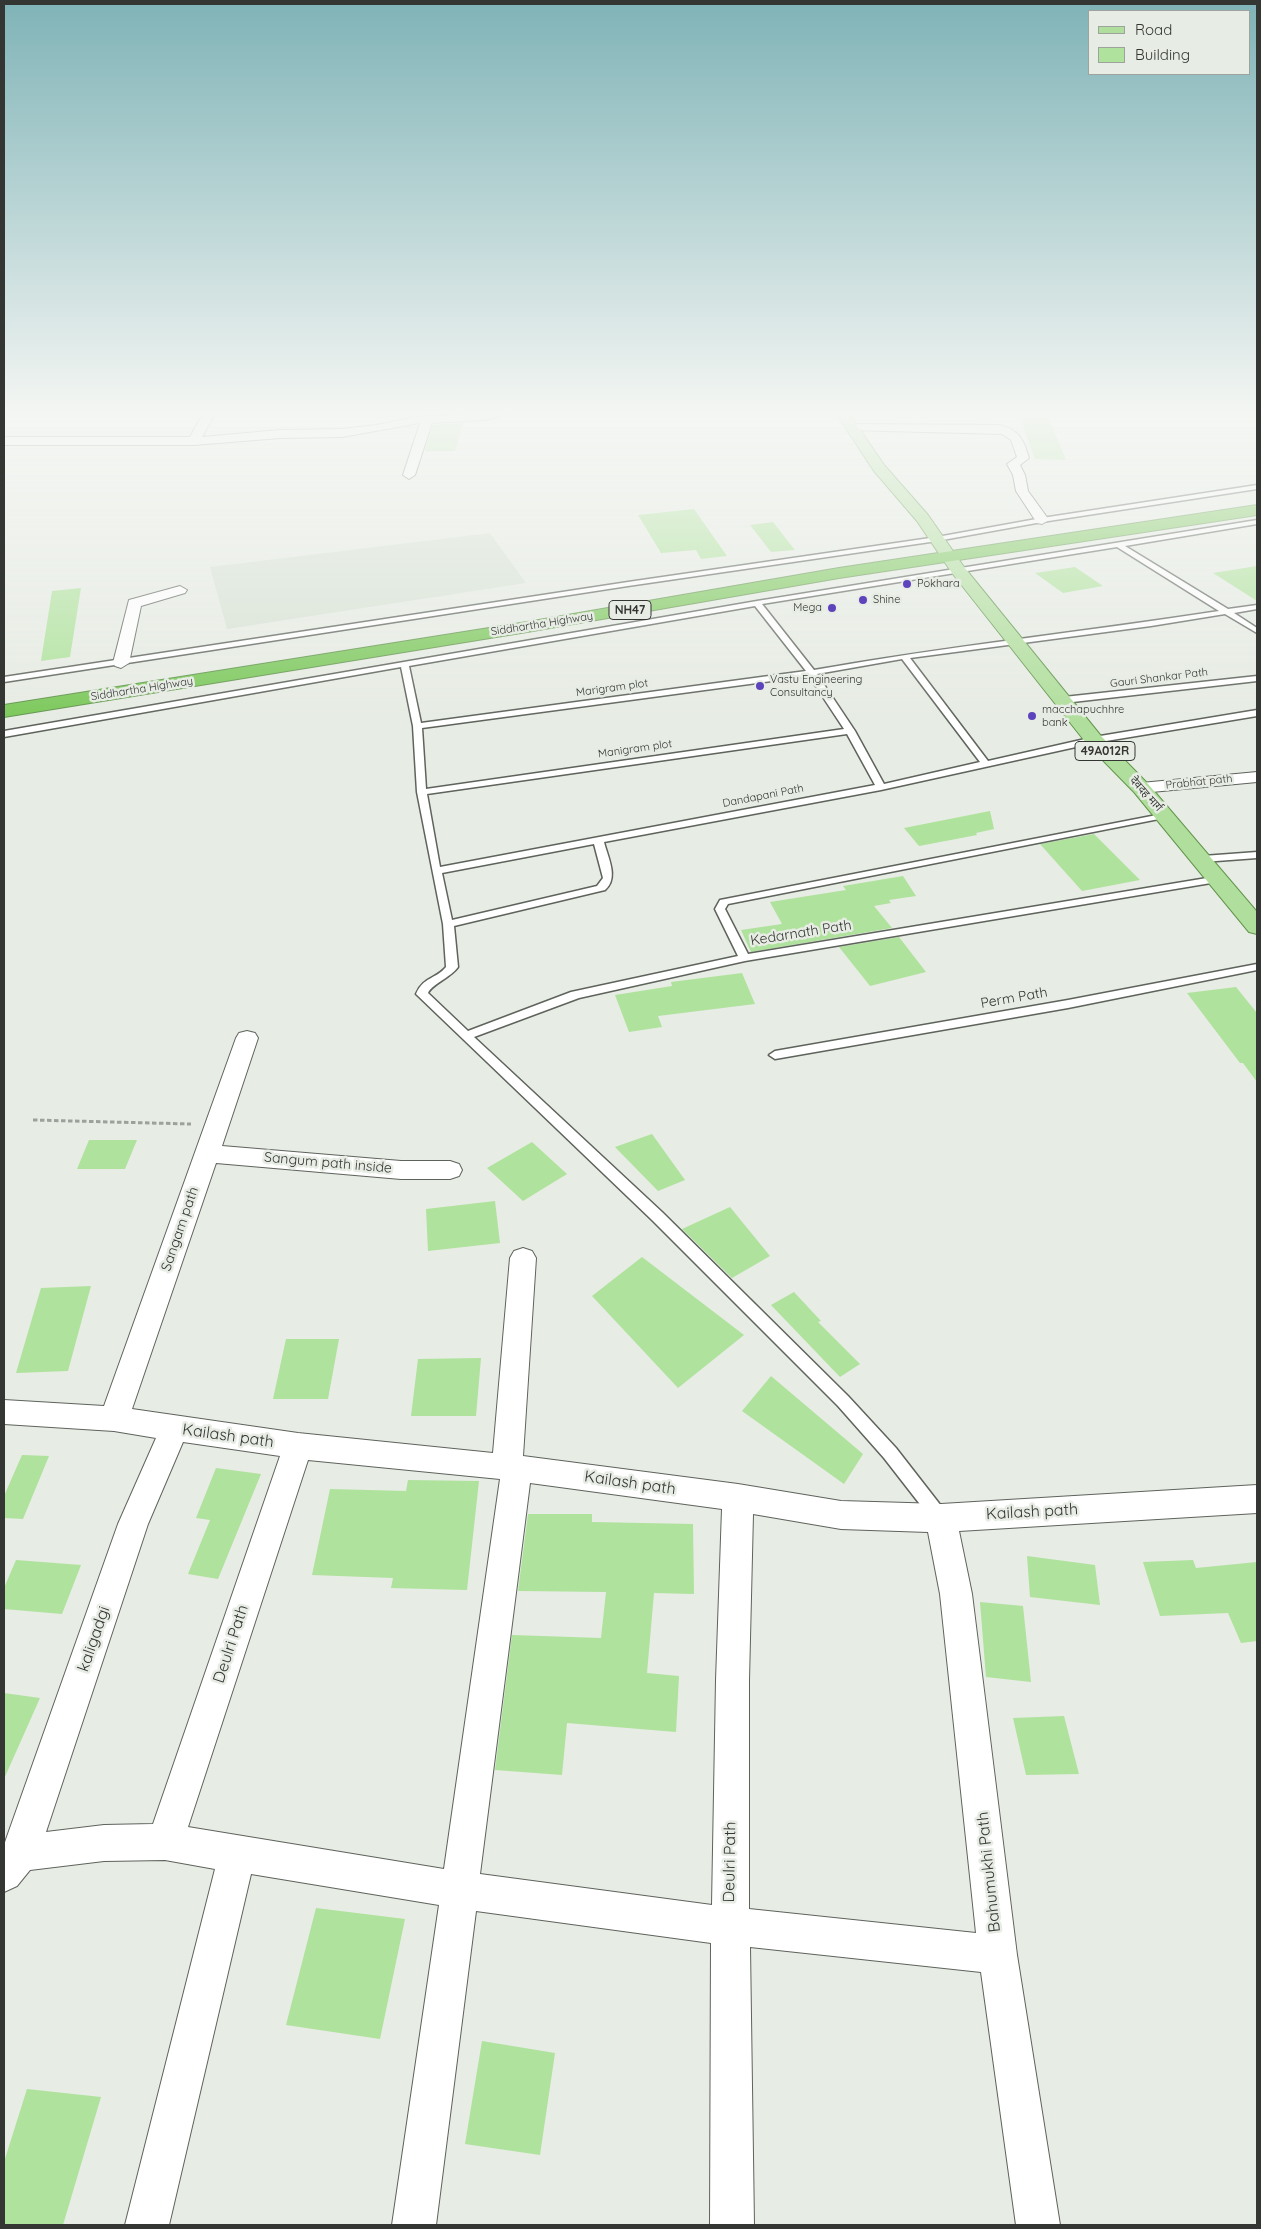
<!DOCTYPE html>
<meta charset="utf-8">
<style>
body{margin:0}
#map{position:relative;width:1261px;height:2229px;overflow:hidden;background:#e7ece4;font-family:Quicksand,sans-serif}
canvas{display:block}
.frame{position:absolute;inset:0;border:5px solid #343633;pointer-events:none}
.legend{position:absolute;left:1088px;top:10px;width:162px;height:65px;box-sizing:border-box;background:#e7ece4;border:1px solid #9fa39d;margin:0;padding:6px 9px;list-style:none;font-size:15px;color:#343633}
.legend li{display:flex;align-items:center;gap:10px;height:25px}
.legend b{width:25px;border:1px solid #9fa39d}
</style>
<div id="map">
<canvas width="1261" height="2229"></canvas>
<div class="frame"></div>
<ul class="legend">
<li><b style="height:6px;background:#b0de9c"></b>Road</li>
<li><b style="height:14px;background:#afe29c"></b>Building</li>
</ul>
</div>
<script>
const ctx = document.querySelector('canvas').getContext('2d');
ctx.lineJoin = 'round';
function paint(path, color) {
  ctx.fillStyle = color;
  ctx.fill(path, 'evenodd');
}
function strokePath(path, color, width, dash) {
  ctx.strokeStyle = color;
  ctx.lineWidth = width;
  ctx.lineCap = dash ? 'butt' : 'round';
  ctx.setLineDash(dash || []);
  ctx.stroke(path);
}
function drawText(font, color, halo, rows, align = 'center') {
  ctx.font = font + ' Quicksand,"Noto Sans Devanagari",sans-serif';
  ctx.lineWidth = 5;
  ctx.setLineDash([]);
  ctx.textBaseline = 'middle';
  ctx.strokeStyle = halo;
  ctx.fillStyle = color;
  for (const [text, x, y, turn = 0] of rows) {
    ctx.save();
    ctx.translate(x, y);
    ctx.rotate((+turn || 0) * Math.PI / 180);
    ctx.textAlign = isNaN(turn) ? turn : align;
    if (halo) ctx.strokeText(text, 0, 0);
    ctx.fillText(text, 0, 0);
    ctx.restore();
  }
}
const built = new Path2D(`
 M490 533 526 583 227 629 210 567Z`);
const building = new Path2D(`
 M1018 412H1046L1066 460 1035 459Z
 M463 423 455 451H425L433 425Z
 M694 509 727 556 701 559 696 550 661 553 638 515Z
 M773 522 795 550 771 552 750 525Z
 M1257 566V601L1213 573Z
 M1075 567 1103 586 1063 593 1035 573Z
 M81 588 70 657 41 661 52 591Z
 M990 811 994 829 976 833 977 835 919 846 904 828Z
 M1094 834 1140 880 1082 891 1040 844Z
 M903 876 916 896 889 900 891 903 874 906 892 928 751 952 741 930 782 924 770 902 846 890 843 886Z
 M899 937 926 972 870 986 839 947Z
 M742 973 755 1004 658 1016 662 1027 629 1032 615 995 672 986 671 982Z
 M1236 987 1257 1013V1082L1243 1063H1240L1187 993Z
 M652 1134 685 1180 658 1191 615 1147Z
 M89 1140H137L125 1169H77Z
 M532 1142 567 1174 523 1201 487 1168Z
 M495 1201 500 1243 428 1251 426 1209Z
 M730 1207 770 1256 732 1278 682 1229Z
 M642 1257 744 1335 678 1388 592 1296Z
 M91 1286 68 1371 16 1373 41 1288Z
 M794 1292 821 1321 818 1322 860 1364 840 1377 771 1305Z
 M286 1339H339L328 1399H273Z
 M481 1358 476 1416H411L418 1359Z
 M771 1376 863 1454 844 1484 742 1411Z
 M22 1455 49 1456 23 1519 4 1518V1496Z
 M216 1468 261 1474 218 1579 188 1574 210 1520 196 1518Z
 M408 1480 479 1481 467 1590 391 1588 393 1578 312 1575 330 1489 406 1491Z
 M528 1514H592V1522L693 1524 694 1594 654 1593 647 1673 679 1676 676 1732 567 1723 562 1775 495 1770 512 1635 601 1638 606 1592 518 1591Z
 M1027 1556 1095 1565 1100 1605 1030 1597Z
 M16 1560 81 1565 62 1614 4 1609V1588Z
 M1193 1560 1196 1568 1257 1562V1641L1241 1643 1228 1613 1160 1616 1143 1562Z
 M980 1602 1023 1606 1031 1682 986 1677Z
 M4 1693 40 1698 4 1779Z
 M1064 1716 1079 1774 1026 1775 1013 1718Z
 M316 1908 405 1919 380 2039 286 2025Z
 M482 2041 555 2053 540 2155 465 2144Z
 M27 2089 101 2097 63 2225H4V2162Z`);
const path = new Path2D(`
 M33 1120 191 1124`);
const lane = new Path2D(`
 M1257 485V489L1042 522 937 541 628 586 4 682V677L628 582 937 537 1042 518Z
 M1257 520V524L1125 546 1228 609 1257 605V609L1234 613 1257 628V633L1225 614 1151 626 910 658 988 761 1094 737 1257 710V716L1094 743 881 790 604 842C608 858 619 878 605 890L454 926 458 967C450 978 432 984 428 993L468 1031 571 992 738 956 715 909 720 900 1167 813V817L1164 818 728 904 725 909 748 954 1219 876 1223 877V881L745 961 579 998 474 1037 662 1212 848 1396 896 1448 945 1511 947 1516 945 1521 939 1523 933 1521 884 1458 838 1406 652 1220 416 994C423 977 436 979 446 967L443 924 417 792 413 726 401 667 4 737V731L757 601ZM1117 547 1219 611C1084 632 948 646 814 670L762 604ZM755 606 806 671 421 723 409 666ZM902 659 980 762 884 784 855 731 817 674ZM809 676 844 729 426 789 422 728ZM847 734 875 785 440 867 427 794ZM594 844 603 878 597 886 452 920 442 873Z
 M1257 676V681L1064 703 1060 700 1064 697Z
 M1257 852V858L1203 862 1198 859 1203 856Z
 M1257 964V970L1068 1008 775 1059 769 1055 775 1051 1068 1000Z`);
const street = new Path2D(`
 M204 412H216L202 437 280 430 342 429 376 425 416 417 512 412 486 420 432 423 415 475 409 479 403 475 420 423 342 437 280 438 194 445H4V437H190Z
 M852 424 1000 425C1019 430 1024 440 1029 458L1020 465 1025 475 1028 491 1049 520 1042 524 1037 523 1016 491 1013 475 1007 464 1017 457 1011 440 1002 434 848 430V426Z
 M180 586 187 590 185 593 141 606 129 663 121 668 115 666 113 663 129 600Z
 M1257 772V782L1141 793 1135 792 1132 788 1135 784 1141 783Z
 M247 1031 255 1033 258 1038 222 1146 401 1161H450L459 1164 462 1170 459 1176 450 1179H401L216 1163 132 1409 298 1433 493 1453 510 1258 514 1251 523 1248 532 1251 536 1258 523 1456 738 1484 841 1501 941 1504 1257 1485V1513L959 1531 972 1594 1017 1955 1060 2225H1016L981 1972 750 1947 754 2225H710L711 1943 476 1911 436 2225H392L439 1905 251 1874 169 2225H125L215 1869 165 1860 104 1861 30 1870 17 1886 4 1892V1845L118 1524 156 1438 114 1431 4 1424V1400L104 1406 236 1038 239 1033ZM183 1442 280 1456 153 1824 104 1825 46 1832 148 1524ZM308 1460 500 1479 444 1869 188 1827ZM530 1483 722 1509 716 1680 712 1905 480 1874ZM753 1514 841 1529 928 1532 940 1594 976 1933 749 1909V1680Z`);
const primary = new Path2D(`
 M835 412H848L884 465 928 515 964 567 1101 736 1148 784 1257 912V934L1249 932 1134 792 1087 744 952 573 917 521 874 471Z`);
const highway = new Path2D(`
 M1257 505V515L839 578 527 632 4 717V705L527 622 839 568Z`);
const markers = [
 [907,584,5,"#5d44bc"],
 [863,600,5,"#5d44bc"],
 [832,608,5,"#5d44bc"],
 [760,686,5,"#5d44bc"],
 [1032,716,5,"#5d44bc"]
];
const farPoinames = [
 ["Pokhara",917,584],
 ["Shine",873,600],
 ["Mega",822,608,"right"],
 ["Vastu Engineering",770,680],
 ["Consultancy",770,693],
 ["macchapuchhre",1042,710],
 ["bank",1042,723]
];
const farStreetnames = [
 ["Siddhartha Highway",542,624,-9],
 ["Gauri Shankar Path",1159,678,-7],
 ["Marigram plot",612,688,-8],
 ["Siddhartha Highway",142,689,-9],
 ["Manigram plot",635,749,-8],
 ["Prabhat path",1199,782,-6],
 ["देवदह मार्ग",1146,794,48],
 ["Dandapani Path",763,796,-11]
];
const shields = [
 [630,610,42],
 [1105,751,60]
];
const shieldNames = [
 ["NH47",630,610],
 ["49A012R",1105,751]
];
const streetNames = [
 ["Kedarnath Path",801,933,-9],
 ["Perm Path",1014,998,-10],
 ["Sangum path inside",328,1163,5],
 ["Sangam path",180,1229,-71]
];
const nearStreetnames = [
 ["Kailash path",228,1436,8],
 ["Kailash path",630,1483,8],
 ["Kailash path",1032,1512,-3],
 ["kaligadgi",94,1639,-71],
 ["Deulri Path",231,1644,-72],
 ["Deulri Path",730,1862,-89],
 ["Bahumukhi Path",989,1872,-96]
];
paint(built, '#d7e2d4');
paint(building, '#afe29c');
strokePath(lane, '#5e635c', 3);
strokePath(street, '#5e635c', 2);
strokePath(primary, '#62954c', 2);
strokePath(highway, '#62954c', 2);
strokePath(path, '#9da19b', 3, [4.5, 2.5]);
paint(lane, '#fff');
paint(street, '#fff');
paint(primary, '#b0de9c');
paint(highway, '#7bc85a');
const sky = ctx.createLinearGradient(0, 0, 0, 724);
sky.addColorStop(0, '#7fb3b7');
sky.addColorStop(0.57, '#f4f6f3');
sky.addColorStop(1, '#f4f6f300');
ctx.fillStyle = sky;
ctx.fillRect(0, 0, 1261, 724);
for (const [x, y, r, color] of markers) {
  const dot = new Path2D();
  dot.arc(x, y, r, 0, 2 * Math.PI);
  ctx.fillStyle = color;
  ctx.fill(dot);
  strokePath(dot, '#e7ece4', 2);
}
drawText('11px', '#343633', '#e7ece4', farPoinames, 'left');
drawText('11px', '#343633', '#e7ece4', farStreetnames);
for (const [x, y, w] of shields) {
  const box = new Path2D();
  box.roundRect(x - w / 2, y - 9.5, w, 19, 4);
  ctx.fillStyle = '#e7ece4';
  ctx.fill(box);
  strokePath(box, '#343633', 1);
}
drawText('bold 12px', '#343633', null, shieldNames);
drawText('14px', '#343633', '#e7ece4', streetNames);
drawText('16px', '#343633', '#e7ece4', nearStreetnames);
</script>
